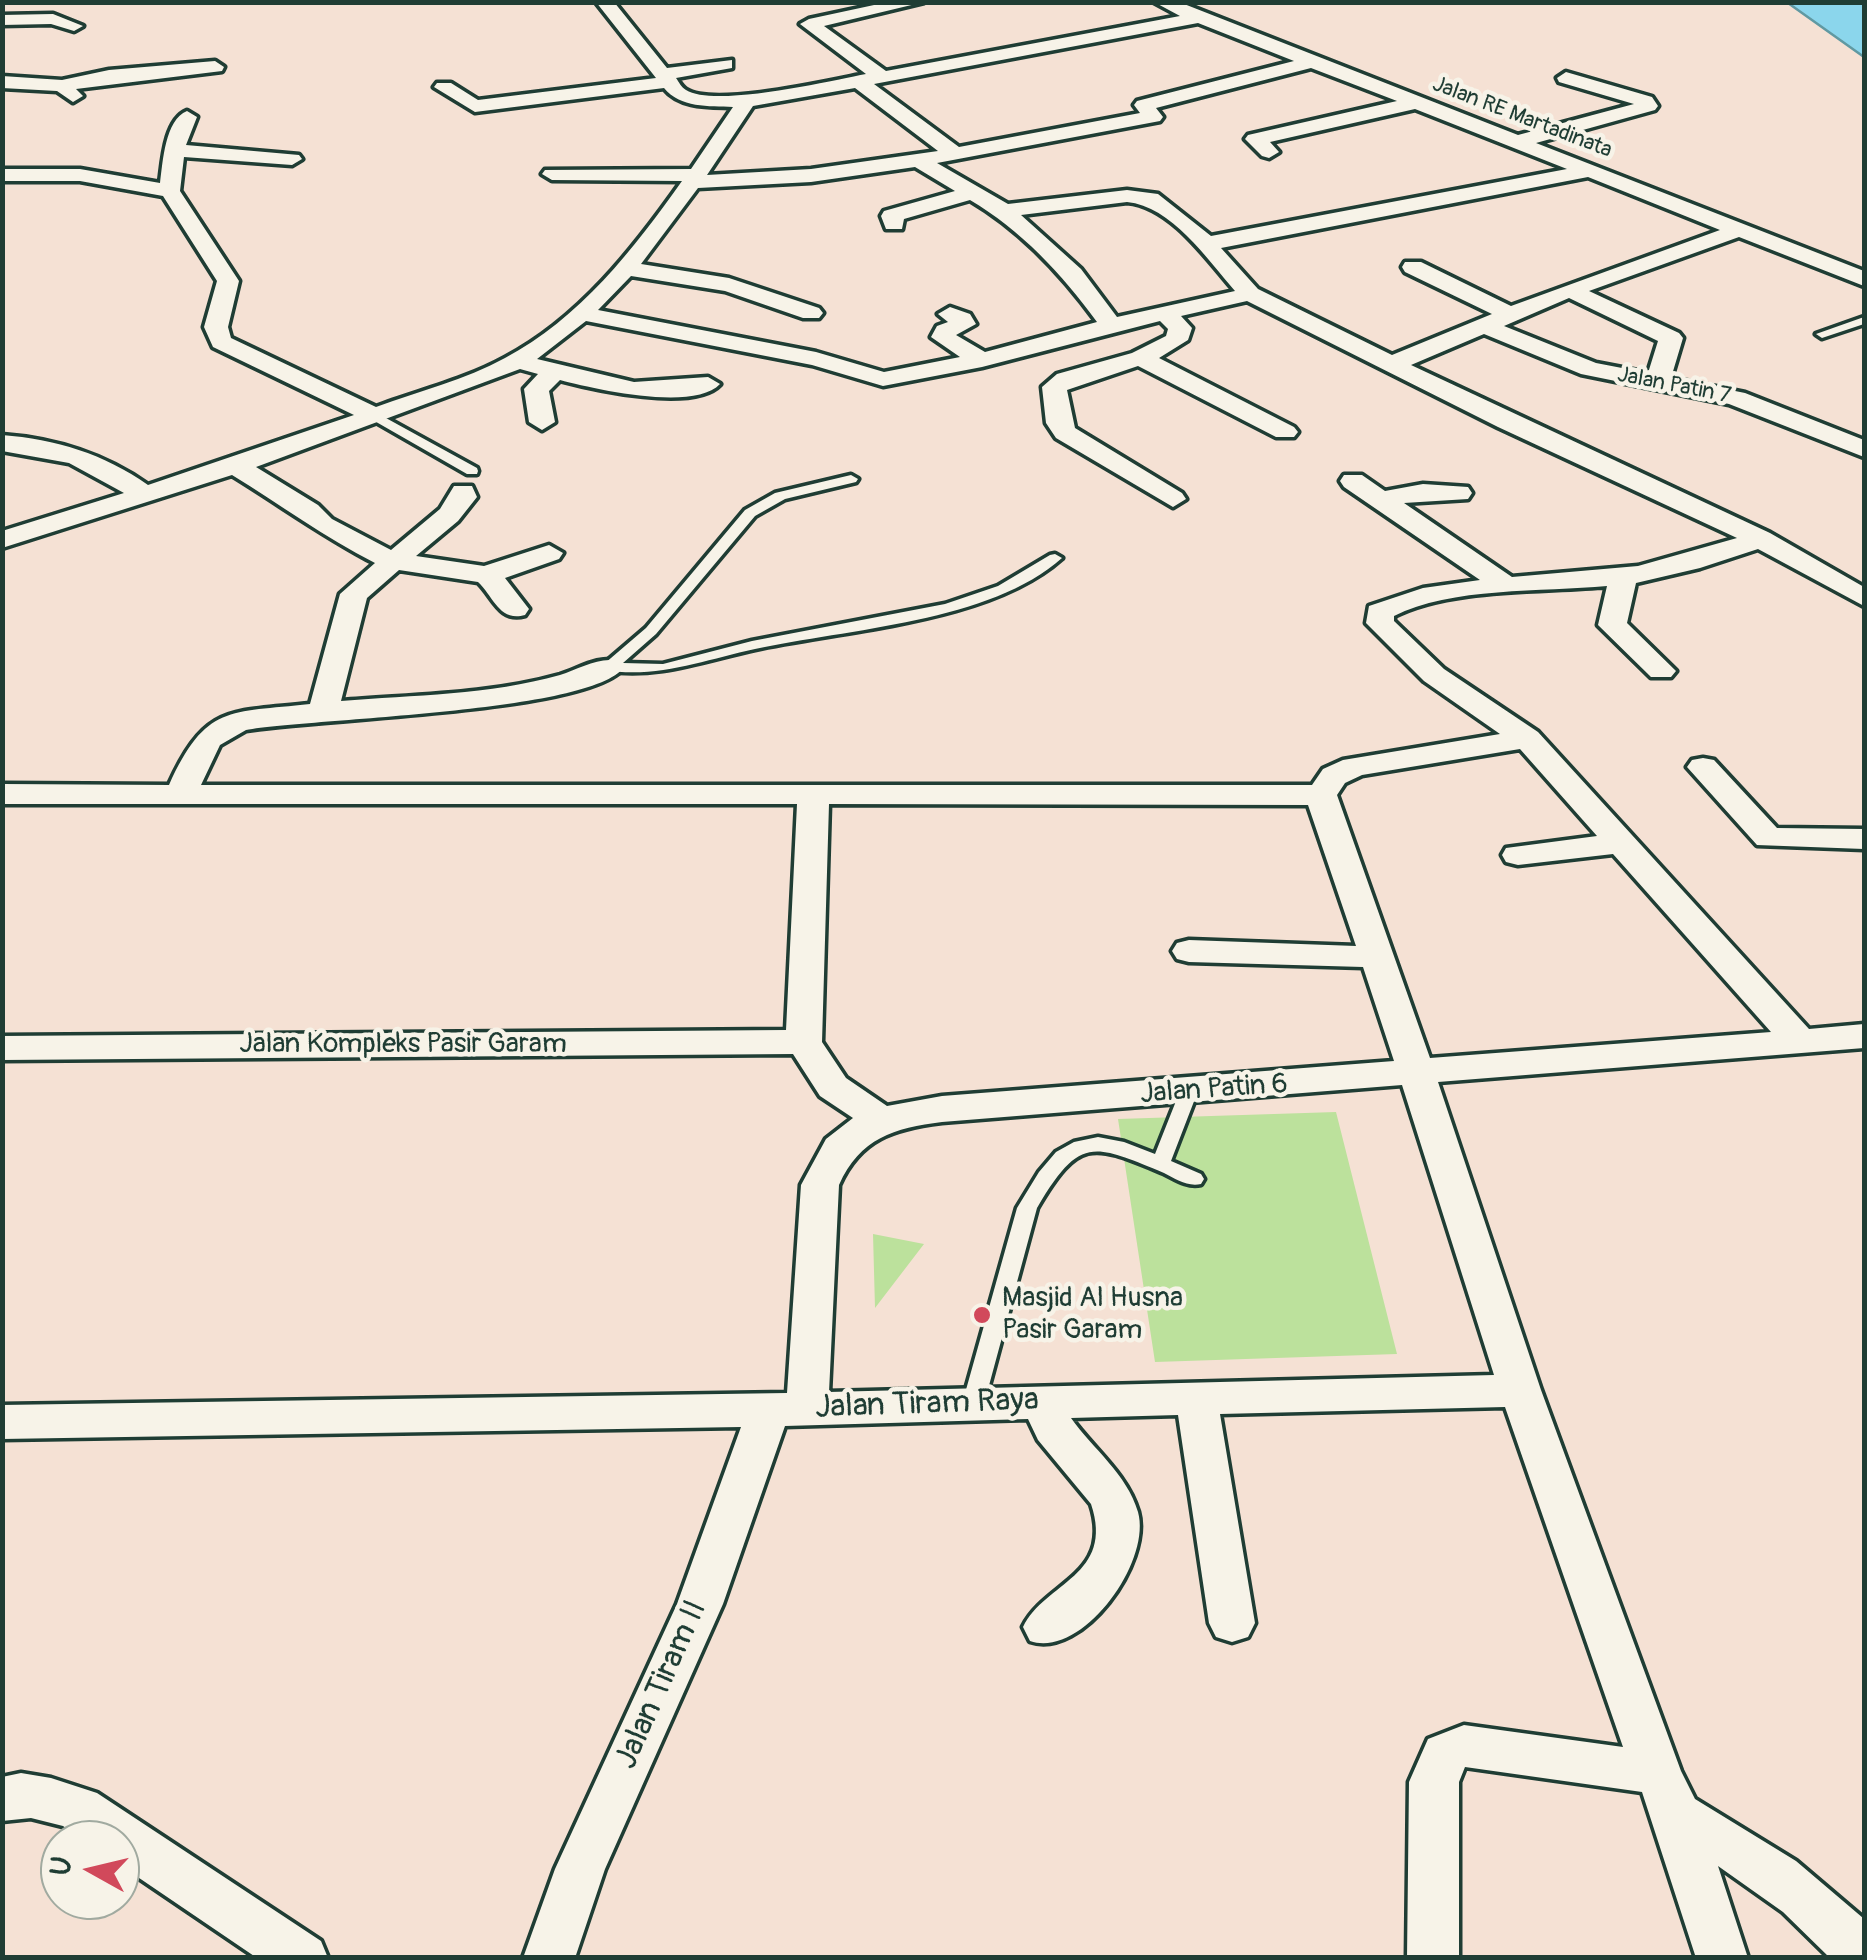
<!DOCTYPE html>
<style>
body{margin:0}
#map{position:relative;width:1867px;height:1960px;overflow:hidden;background:#f5e1d4;font-family:Pangolin,sans-serif}
canvas{display:block}
.frame{position:absolute;inset:0;border:5px solid #1f3d34;pointer-events:none}
.north{position:absolute;left:40px;top:1820px;width:100px;height:100px;box-sizing:border-box;background:#f7f3e8;border:2px solid #a1aaa0;border-radius:50%;rotate:278deg;font-size:28px;font-weight:700;line-height:40px;text-align:center;color:#1f3d34}
.north::after{content:'';display:block;margin:auto;width:35px;height:45px;background:#d1495b;clip-path:polygon(50% 0,100% 100%,50% 72%,0 100%)}
</style>
<div id="map">
<canvas width="1867" height="1960"></canvas>
<div class="frame"></div>
<div class="north">U</div>
</div>
<script>
const ctx = document.querySelector('canvas').getContext('2d');
ctx.lineJoin = 'round';
function paint(path, color) {
  ctx.fillStyle = color;
  ctx.fill(path, 'evenodd');
}
function strokePath(path, color, width, dash) {
  ctx.strokeStyle = color;
  ctx.lineWidth = width;
  ctx.lineCap = dash ? 'butt' : 'round';
  ctx.setLineDash(dash || []);
  ctx.stroke(path);
}
function drawText(font, color, halo, rows, align = 'center') {
  ctx.font = font + ' Pangolin,sans-serif';
  ctx.lineWidth = 9;
  ctx.setLineDash([]);
  ctx.textBaseline = 'middle';
  ctx.strokeStyle = halo;
  ctx.fillStyle = color;
  for (const [text, x, y, turn = 0] of rows) {
    ctx.save();
    ctx.translate(x, y);
    ctx.rotate((+turn || 0) * Math.PI / 180);
    ctx.textAlign = isNaN(turn) ? turn : align;
    if (halo) ctx.strokeText(text, 0, 0);
    ctx.fillText(text, 0, 0);
    ctx.restore();
  }
}
const green = new Path2D(`
 M1336 1112 1397 1354 1155 1362 1118 1119Z
 M873 1234 924 1244 875 1308Z`);
const water = new Path2D(`
 M1788 3H1864V57Z`);
const lane = new Path2D(`
 M1864 317V324L1822 338 1816 334Z
 M375 412 477 468 478 471 477 474H467L371 419 369 416Z
 M851 475 858 479 856 482 785 499 755 516 656 634 623 663 663 664 752 641 945 604 998 586 1050 555 1055 554 1062 558C991 622 847 629 755 649 704 660 657 679 604 670V664L646 628 745 510 775 493Z
 M1189 1085 1198 1091 1171 1161 1201 1174 1204 1179 1201 1184C1187 1187 1176 1179 1164 1173 1093 1144 1080 1135 1037 1208L984 1404 981 1410 973 1412 965 1410 962 1404 1017 1208 1039 1172 1056 1152 1074 1142 1098 1137 1124 1142 1155 1154 1180 1091Z`);
const street = new Path2D(`
 M596 2H614L667 68 732 60V68L676 78C679 82 681 87 686 90 714 108 830 81 866 74L800 24 809 19 888 2H924L824 26 886 71 1180 16 1154 2H1179L1518 135 1634 104 1559 82 1557 78 1566 72 1652 97 1658 106 1655 110 1536 143 1864 271V286L1739 237 1589 291 1679 333 1683 338 1671 378 1745 393 1864 440V457L1729 404 1581 374 1484 334 1411 365 1770 533 1864 587V606L1758 549 1700 568 1636 583 1627 623 1676 671 1671 677H1651L1598 625 1607 586C1543 592 1450 587 1394 616V621L1444 669 1538 732 1809 1029 1864 1024V1048L1438 1082 1541 1390 1681 1771 1695 1799 1796 1861 1863 1918 1864 1958H1830L1783 1912 1718 1866 1748 1958H1696L1642 1792 1465 1767 1459 1782V1958H1407L1409 1782 1428 1739 1464 1725 1623 1747 1505 1407 1220 1414 1255 1623 1248 1637 1232 1642 1216 1637 1209 1623 1178 1415 1071 1418C1093 1449 1127 1474 1138 1512 1152 1562 1082 1659 1030 1641L1023 1627C1045 1582 1115 1576 1091 1504L1038 1440 1028 1419 785 1426 723 1604 605 1869 575 1958H523L555 1869 677 1604 741 1427 2 1439V1405L787 1393 801 1185 826 1139 853 1118 820 1096 793 1054 2 1060V1036L786 1030 797 804H2V784L169 785C206 704 229 713 310 704L340 594 375 563C324 537 281 505 232 475L2 548V531L124 493 69 463 2 451V435C56 439 104 454 148 485L354 415 213 347 204 327 217 281 163 196 80 181H2V169H80L160 183C163 161 165 120 187 111L197 117 186 145 299 155 302 159 292 165 184 157 180 191 239 281 228 327 231 338 376 407C419 391 465 380 505 358 579 319 634 249 682 181L552 180 542 174 545 170 691 169 733 107C709 106 680 108 664 88L475 112 434 87 437 83H451L478 100 656 78ZM1198 23 1294 61 1137 101 1134 105 1140 113 959 147 874 84ZM1311 68 1397 101 1248 135 1245 139 1262 156 1269 158 1279 152 1270 142 1415 109 1567 169 1211 236 1158 194 1127 190 1008 204 937 163 1160 121 1163 117 1156 108ZM855 88 938 151 811 169 707 175 753 106ZM915 167 955 191 884 211 881 216 886 229H902L904 219 970 200C1021 230 1062 274 1097 322L985 352 956 335 976 324 970 314 950 307 938 314 948 322 937 326 931 337 960 357 884 372 816 352 598 310 631 276 725 291 803 318H819L823 313 819 308 729 278 641 264 698 188 811 182ZM1588 177 1720 230 1511 306 1421 262H1405L1402 267 1405 272 1492 314 1392 355 1258 289 1221 248ZM1127 202C1171 206 1207 259 1235 291L1117 317 1081 269 1021 215ZM1569 298 1658 341 1648 373 1596 363 1504 326ZM1247 301 1498 427 1737 538 1638 566 1512 577 1404 503 1468 499 1472 493 1468 487 1423 484 1385 491 1362 475H1344L1340 481 1344 487 1480 580 1423 588 1369 606 1366 623 1424 681 1500 734 1343 760 1323 769 1312 785H201L220 745 246 730C312 718 591 713 624 667L619 661C599 656 579 669 560 675 489 695 414 695 341 701L367 598 399 570 478 582C494 597 499 622 525 615L529 609 505 578 559 559 563 553 549 545 484 566 416 556 458 521 477 497 472 486H454L440 509 391 550 332 519 318 505 256 467 520 369 538 374 524 389 529 422 542 430 555 422 549 391 560 380C594 389 694 412 720 384L708 377 634 382 537 359 586 321 812 365 883 386 982 367 1160 321 1168 329 1166 336 1132 353 1057 374 1042 387 1046 423 1056 438 1173 507 1186 499 1182 493 1075 428 1067 390 1138 366 1276 437H1294L1298 432 1294 427 1159 358 1188 340 1192 328 1181 316ZM1520 749 1597 836 1506 848 1502 855 1506 862 1518 865 1613 854 1771 1032 1430 1058 1337 795 1345 783 1362 775ZM829 804 1308 805 1356 946 1189 940 1177 943 1172 951 1177 959 1189 962 1363 967 1394 1061 942 1096 887 1106 846 1078 822 1042ZM1402 1085 1494 1375 829 1392 839 1185C860 1138 894 1128 942 1122Z
 M53 14 83 26 74 31 51 24 2 25V15Z
 M215 61 224 67 222 71 76 89 83 96 73 102 57 91 2 88V76L62 80 109 70Z
 M1703 758 1714 760 1777 828 1864 829V849L1757 845 1687 767 1692 760Z
 M21 1773 51 1778 97 1793 321 1941 328 1958H257L120 1865V1840H84L63 1826 31 1818 2 1821V1777Z`);
const markers = [
 [982,1315,10,"#d1495b"]
];
const farStreetnames = [
 ["Jalan RE Martadinata",1522,118,21],
 ["Jalan Patin 7",1674,386,11]
];
const streetNames = [
 ["Jalan Kompleks Pasir Garam",403,1045],
 ["Jalan Patin 6",1214,1090,-4]
];
const poiNames = [
 ["Masjid Al Husna",1002,1299],
 ["Pasir Garam",1002,1331]
];
const nearStreetnames = [
 ["Jalan Tiram Raya",927,1405,-2],
 ["Jalan Tiram II",662,1685,-66]
];
paint(green, '#bce19c');
paint(water, '#8bd6ec');
strokePath(water, '#6099a2', 2.5);
strokePath(lane, '#1f3d34', 7);
strokePath(street, '#1f3d34', 7);
paint(lane, '#f7f3e8');
paint(street, '#f7f3e8');
for (const [x, y, r, color] of markers) {
  const dot = new Path2D();
  dot.arc(x, y, r, 0, 2 * Math.PI);
  ctx.fillStyle = color;
  ctx.fill(dot);
  strokePath(dot, '#f7f3e8', 4);
}
drawText('22px', '#1f3d34', '#f7f3e8', farStreetnames);
drawText('28px', '#1f3d34', '#f7f3e8', streetNames);
drawText('28px', '#1f3d34', '#f7f3e8', poiNames, 'left');
drawText('32px', '#1f3d34', '#f7f3e8', nearStreetnames);
</script>
